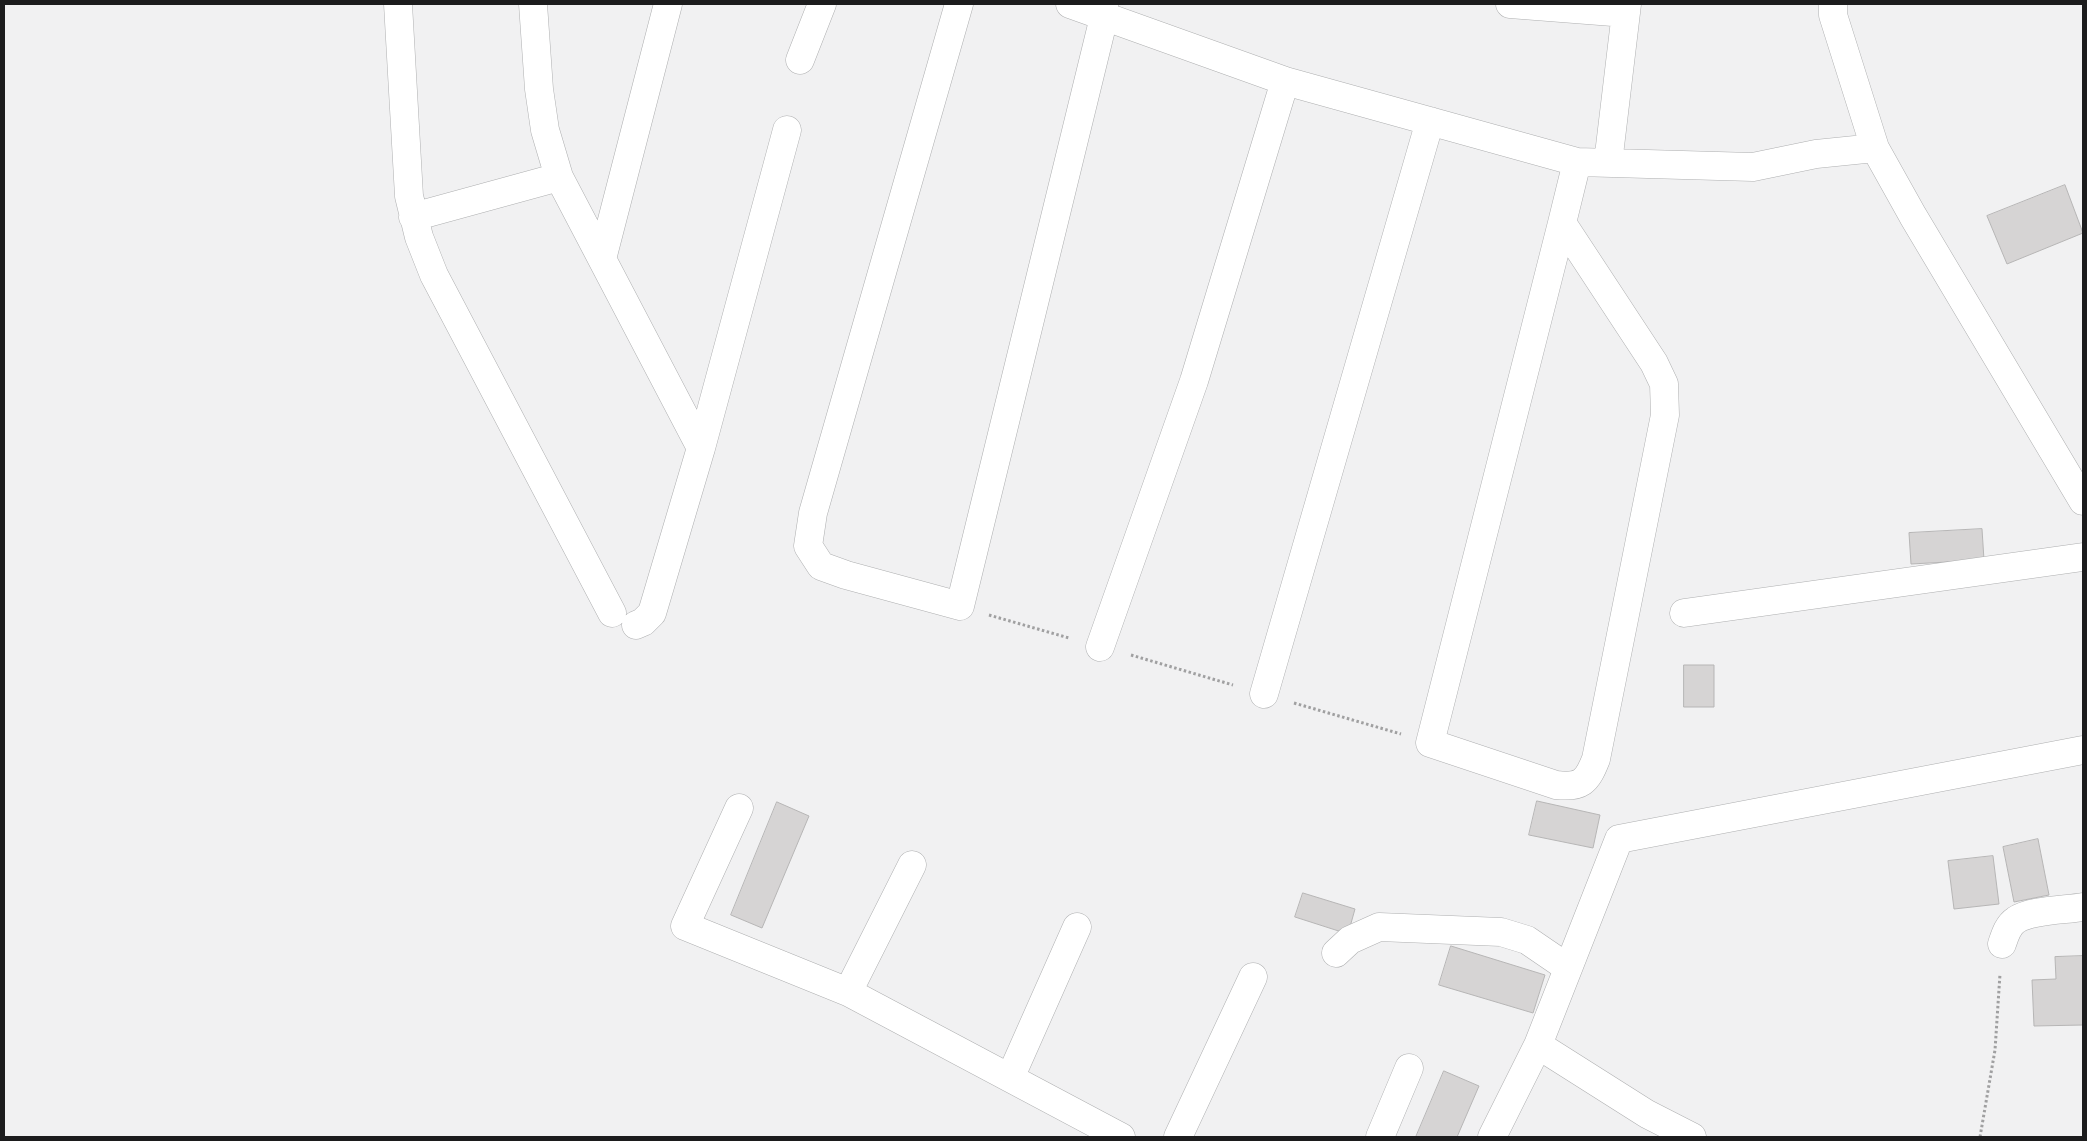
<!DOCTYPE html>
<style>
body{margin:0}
#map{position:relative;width:2087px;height:1141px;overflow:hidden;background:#f1f1f2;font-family:Bitter,serif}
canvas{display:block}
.frame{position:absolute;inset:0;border:5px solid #1c1c1d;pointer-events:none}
</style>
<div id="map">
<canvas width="2087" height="1141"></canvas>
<div class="frame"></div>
</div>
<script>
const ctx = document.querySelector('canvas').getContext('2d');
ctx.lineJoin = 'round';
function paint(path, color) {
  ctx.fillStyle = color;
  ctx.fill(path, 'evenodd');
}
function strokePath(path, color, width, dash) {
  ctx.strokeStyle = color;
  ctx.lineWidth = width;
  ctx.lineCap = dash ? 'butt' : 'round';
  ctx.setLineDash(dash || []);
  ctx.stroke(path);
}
const building = new Path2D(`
 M2065 185 2083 233 2007 264 1987 216Z
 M1982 529 1984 560 1911 564 1909 533Z
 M1684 665H1714V707H1684Z
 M1537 801 1600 815 1593 848 1529 835Z
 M777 802 809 816 762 928 731 915Z
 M2038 839 2049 895 2014 902 2003 847Z
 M1993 856 1999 904 1954 909 1948 861Z
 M1303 893 1355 909 1348 934 1295 917Z
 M1451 946 1545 975 1533 1013 1439 985Z
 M2083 956V1025L2034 1026 2032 980 2056 979 2055 957Z
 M1444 1071 1479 1086 1457 1137H1416Z`);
const path = new Path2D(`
 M989 615 1069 638
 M1131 655 1233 685
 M1294 703 1401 734
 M1980 1137 1995 1050 2000 974`);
const minor = new Path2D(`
 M398 4 409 196 419 237 434 275 612 613
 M533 4 539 89 545 130 559 177 701 448
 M959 4 813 513 808 546 821 566 846 575 960 606 1104 17V4
 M1070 4 1285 81 1577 162 1753 167 1816 154 1875 148
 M1510 4 1626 13
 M1833 4V15L1875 148 1913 216 2083 501
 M800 60 822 4
 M1608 163 1627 4
 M413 217 559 177
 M1562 223 1654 363 1664 384 1665 415 1596 759C1587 782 1581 788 1556 785L1430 743 1562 223 1577 162
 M602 259 668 4
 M1684 613 2083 557
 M636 625 643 622 652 613 701 448 787 130
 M1100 647 1194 381 1285 81
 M1264 694 1430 121
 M739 808 685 926 848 992 1121 1137
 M2002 944C2005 935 2008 925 2016 920 2030 910 2066 910 2083 907
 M1336 953 1350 940 1379 927 1501 932 1527 940 1568 968
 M848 992 912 865
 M1538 1045 1647 1114 1692 1137
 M1010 1078 1077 927
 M1178 1137 1253 977
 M1380 1137 1409 1068
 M1492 1137 1538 1045 1619 839 2083 750`);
paint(building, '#d6d4d4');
strokePath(building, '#b6b5b5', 1);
strokePath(minor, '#aeafb0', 29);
strokePath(path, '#a0a0a1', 3, [2.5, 2.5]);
strokePath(minor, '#fff', 28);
</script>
